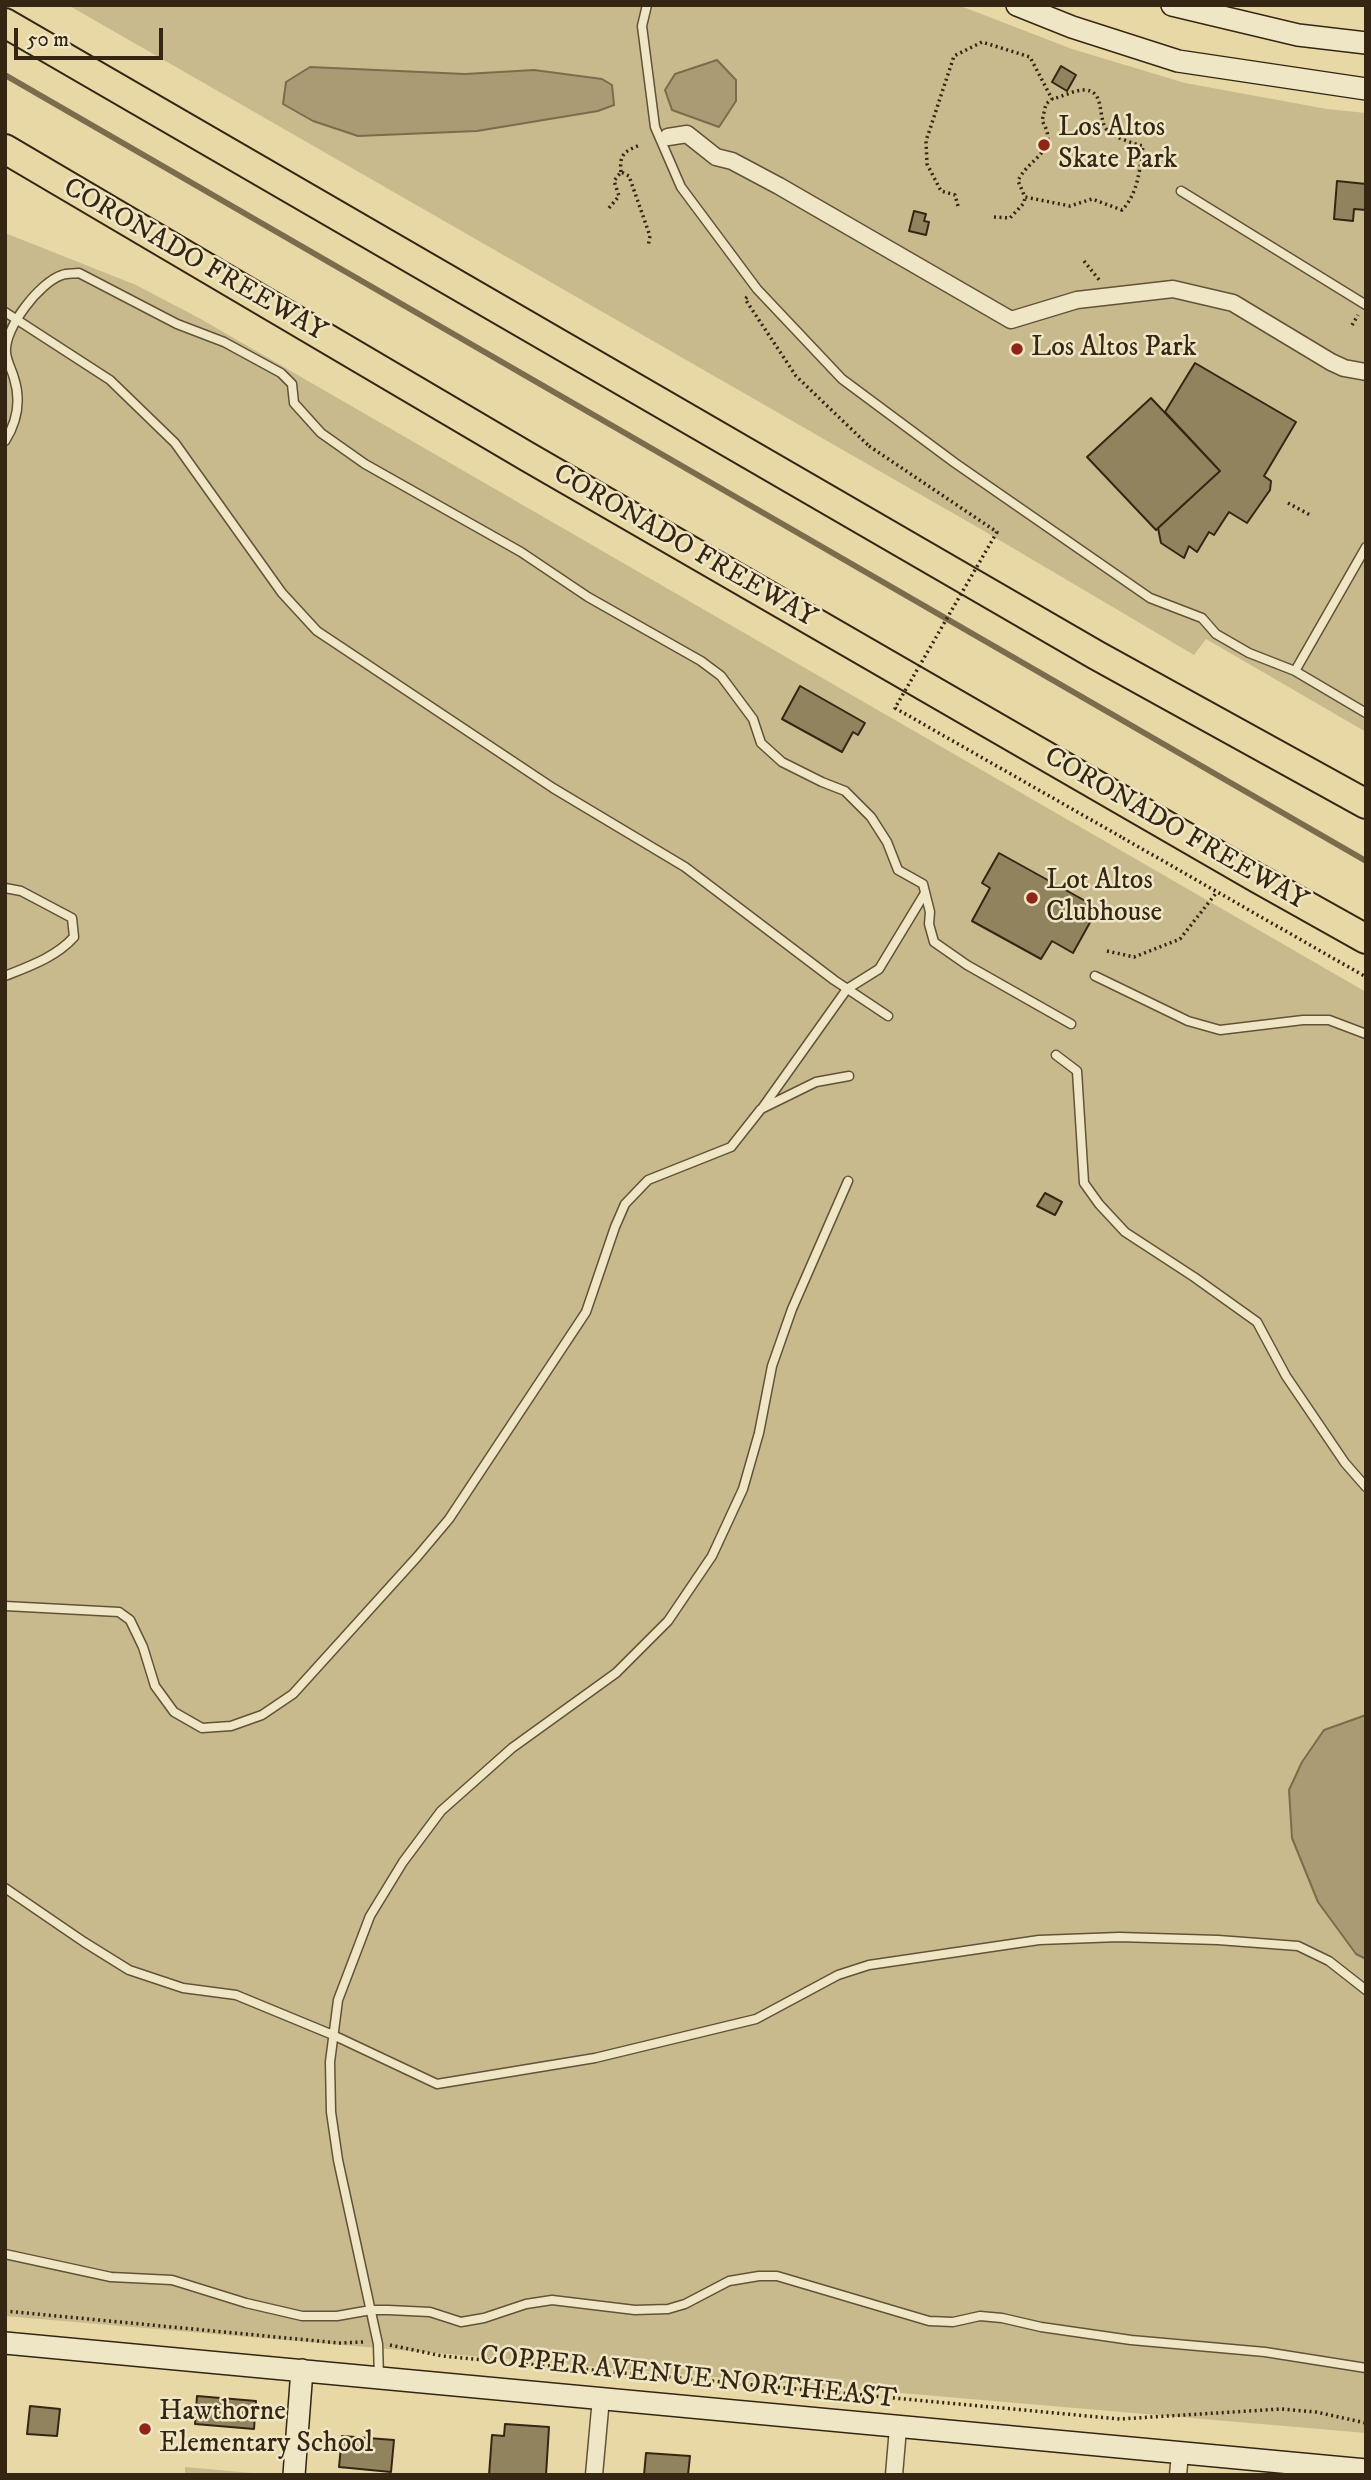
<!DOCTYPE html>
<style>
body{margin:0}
#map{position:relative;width:1371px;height:2480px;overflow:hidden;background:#e7d8a6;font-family:"IM FELL DW Pica",serif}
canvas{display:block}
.frame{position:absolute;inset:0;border:7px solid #352613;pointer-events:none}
.scale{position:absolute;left:14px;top:28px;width:149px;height:32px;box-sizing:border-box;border:4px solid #352613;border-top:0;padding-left:9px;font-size:21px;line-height:24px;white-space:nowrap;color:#352613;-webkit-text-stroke:5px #efe6c5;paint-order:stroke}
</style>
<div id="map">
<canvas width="1371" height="2480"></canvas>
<div class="frame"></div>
<div class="scale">50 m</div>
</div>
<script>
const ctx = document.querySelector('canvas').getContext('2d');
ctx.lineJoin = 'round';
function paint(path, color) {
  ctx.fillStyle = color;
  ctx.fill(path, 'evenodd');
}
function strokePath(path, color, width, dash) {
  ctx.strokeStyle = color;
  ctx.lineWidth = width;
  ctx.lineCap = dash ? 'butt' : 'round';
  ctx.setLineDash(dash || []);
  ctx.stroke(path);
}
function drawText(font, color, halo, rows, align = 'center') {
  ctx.font = font + ' "IM FELL DW Pica",serif';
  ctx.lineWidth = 5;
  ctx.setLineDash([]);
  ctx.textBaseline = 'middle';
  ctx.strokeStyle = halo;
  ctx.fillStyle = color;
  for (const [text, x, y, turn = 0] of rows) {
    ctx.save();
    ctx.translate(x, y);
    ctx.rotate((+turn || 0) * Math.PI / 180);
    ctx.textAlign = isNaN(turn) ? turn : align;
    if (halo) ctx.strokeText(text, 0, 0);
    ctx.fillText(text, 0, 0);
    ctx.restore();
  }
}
const green = new Path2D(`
 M68 5H958L1072 49 1185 83 1327 109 1366 113V732L1206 639 1194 655 984 531Z
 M5 233 136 285 199 318 1366 992V2433L5 2316Z
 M185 2467 252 2473V2475H185Z`);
const water = new Path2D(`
 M717 60 736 80V101L719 127 672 110 665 90 675 74Z
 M310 67 465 74 534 70 602 79 612 85 614 105 598 111 477 131 358 136 313 121 283 104 286 82Z
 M1366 1715V1959L1356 1954 1318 1902 1292 1838 1289 1790 1302 1762 1324 1730Z`);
const stream = new Path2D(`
 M5 75 1366 861`);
const building = new Path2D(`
 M1061 66 1076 75 1067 91 1052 82Z
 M1337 181 1366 184V210L1354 209 1353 221 1334 219Z
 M914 211 926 214 924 221 929 222 926 235 909 231Z
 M1195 363 1296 422 1264 476 1271 481 1270 490 1247 523 1229 512 1214 535 1209 532 1197 552 1189 546 1184 558 1161 543 1158 528 1220 471 1165 412Z
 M1151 398 1220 471 1156 530 1087 457Z
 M800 686 865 723 858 735 853 732 842 752 782 719Z
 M999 853 1098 908 1073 953 1052 941 1041 959 972 921 990 888 982 883Z
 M1045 1193 1062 1202 1055 1215 1037 1206Z
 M197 2396 256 2401 254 2429 195 2424Z
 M30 2406 60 2409 57 2436 27 2434Z
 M505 2424 549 2427 546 2475H489L492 2435 504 2436Z
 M342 2436 394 2440 391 2472 339 2467Z
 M646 2453 690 2456 688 2475H644Z`);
const path = new Path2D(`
 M621 172C619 154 625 151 640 145
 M958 206 955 195 941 191 927 164 926 141 954 56 982 42 1030 57 1052 99 1046 104 1042 121C1061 151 1028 158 1018 181L1025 197 1070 206 1092 199 1122 210C1138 194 1140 168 1143 146 1132 143 1115 138 1107 130 1097 119 1106 90 1084 90 1074 90 1062 97 1052 99
 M609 208 619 196 614 181 621 172 629 176 650 236 648 247
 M994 217 1010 218 1024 203 1025 197
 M1084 261 1100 281
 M747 297 745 299 796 376 869 446
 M1352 325 1358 315
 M1288 503 1310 515
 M1123 838 1366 977
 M1107 951 1134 957 1180 939 1217 892
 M5 2311 339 2343 363 2342
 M390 2345 442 2356 1120 2419 1281 2409 1316 2412 1366 2423`);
const lane = new Path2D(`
 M647 5 642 26 655 127 681 187 757 289 842 379 955 463 1150 598 1202 618 1216 634 1249 653 1295 671 1366 547
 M1181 191 1366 305
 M5 312 110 380 175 443 282 593 317 631 553 788 685 867 834 980 888 1016
 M5 441C17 422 21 400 14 378 12 370 6 360 6 352 4 328 40 282 62 275 67 273 74 274 79 273L177 324 224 342 281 373 292 384 294 403 321 433 365 464 521 552 588 597 701 661 721 676 753 719 761 743 782 762 822 782 845 791 871 817 887 842 898 870 923 884 930 912 929 924 934 942 967 965 1071 1024
 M1295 671 1366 713
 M5 888 21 891 72 918 74 937C56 957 30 966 5 976
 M1095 976 1188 1021 1220 1030 1303 1020H1329L1366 1034
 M1056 1055 1077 1071 1084 1183 1099 1204 1125 1232 1194 1277 1257 1322 1286 1376 1345 1463 1366 1487
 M763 1107 847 989 879 969 925 893
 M5 1606 119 1612 130 1620 143 1647 155 1686 174 1712 202 1728 231 1726 262 1715 293 1694 417 1557 449 1519 586 1312 615 1227 625 1204 648 1180 731 1147 761 1109 816 1082 849 1076
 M5 1888 84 1942 129 1970 183 1988 236 1995 333 2035 437 2084 595 2058 756 2019 838 1975 869 1965 1039 1940 1119 1937 1218 1940 1298 1946 1329 1961 1366 1990
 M5 2254 111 2277 172 2280 246 2303 302 2316H337L371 2310H388L430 2312 461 2322 484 2318 526 2304 552 2300 635 2310 668 2309 685 2304 729 2281 759 2276H777L929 2321 953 2322 980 2316 1002 2318 1041 2327 1131 2340 1265 2352 1366 2368
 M379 2377 378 2344 338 2160 331 2112 330 2062 338 2000 370 1916 403 1862 441 1811 512 1748 616 1673 668 1621 712 1556 743 1489 759 1433 772 1366 792 1309 848 1181`);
const street = new Path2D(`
 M668 137 687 134 716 157 732 161 779 186 1011 320 1077 300 1173 289 1233 303 1331 362 1344 368 1366 372
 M594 2475 601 2398
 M894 2475 898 2428
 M1178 2475 1180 2454`);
const secondary = new Path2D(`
 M1017 5 1072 27 1178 61 1366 89
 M1172 5 1298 35 1366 43
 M5 2343 1366 2470
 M294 2475 302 2370`);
const highway = new Path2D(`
 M5 23 1096 655 1366 804
 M5 149 528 457 1257 878 1366 939`);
const pathBridge = new Path2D(`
 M869 446 997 532 895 708 1123 838`);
const markers = [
 [1044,145,7,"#8f2418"],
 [1017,349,7,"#8f2418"],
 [1032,898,7,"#8f2418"],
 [145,2429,7,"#8f2418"]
];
const poiNames = [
 ["Los Altos",1058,129],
 ["Skate Park",1058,161],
 ["Los Altos Park",1031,349],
 ["Lot Altos",1046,882],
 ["Clubhouse",1046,914],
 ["Hawthorne",159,2413],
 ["Elementary School",159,2445]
];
const streetNames = [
 ["CORONADO FREEWAY",194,261,30],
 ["CORONADO FREEWAY",684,547,30],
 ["CORONADO FREEWAY",1175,830,30],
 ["COPPER AVENUE NORTHEAST",688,2379,6]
];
paint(green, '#c9ba8d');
paint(water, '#aa9b74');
strokePath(water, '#7b6c4d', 2);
strokePath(stream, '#7b6c4d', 6);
paint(building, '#92835f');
strokePath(building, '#352613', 2);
strokePath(lane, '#625238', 11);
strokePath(street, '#625238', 19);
strokePath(secondary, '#352613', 24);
strokePath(highway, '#352613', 32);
strokePath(path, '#352613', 3.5, [2, 3.5]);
strokePath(lane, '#efe6c5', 8);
strokePath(street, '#efe6c5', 16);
strokePath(secondary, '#efe6c5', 21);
strokePath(highway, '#e7d8a6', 28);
strokePath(pathBridge, '#352613', 3.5, [2, 3.5]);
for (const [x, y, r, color] of markers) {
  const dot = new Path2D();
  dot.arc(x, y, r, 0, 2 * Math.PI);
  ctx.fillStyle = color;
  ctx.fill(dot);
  strokePath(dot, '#efe6c5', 2.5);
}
drawText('28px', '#352613', '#efe6c5', poiNames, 'left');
drawText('28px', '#352613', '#efe6c5', streetNames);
</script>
